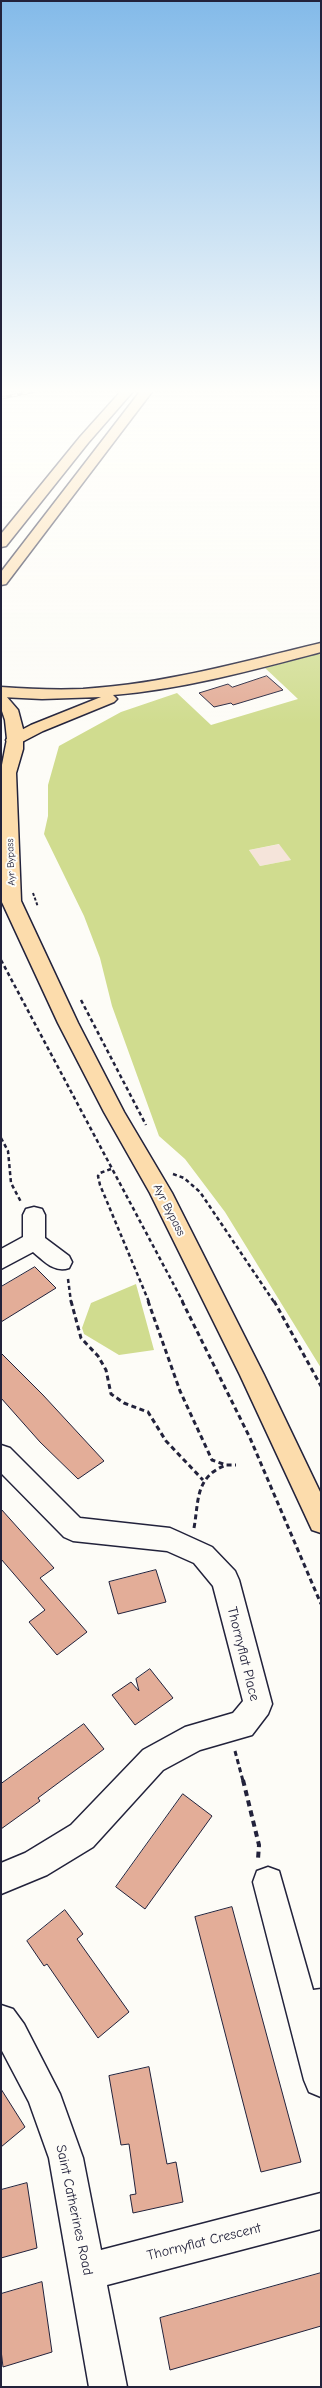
<!DOCTYPE html>
<style>
body{margin:0}
#map{position:relative;width:322px;height:2388px;overflow:hidden;background:#fdfcf7;font-family:"Comic Neue",sans-serif}
canvas{display:block}
.frame{position:absolute;inset:0;border:2px solid #22223b;pointer-events:none}
</style>
<div id="map">
<canvas width="322" height="2388"></canvas>
<div class="frame"></div>
</div>
<script>
const ctx = document.querySelector('canvas').getContext('2d');
ctx.lineJoin = 'round';
function paint(path, color) {
  ctx.fillStyle = color;
  ctx.fill(path, 'evenodd');
}
function strokePath(path, color, width, dash) {
  ctx.strokeStyle = color;
  ctx.lineWidth = width;
  ctx.lineCap = dash ? 'butt' : 'round';
  ctx.setLineDash(dash || []);
  ctx.stroke(path);
}
function drawText(font, color, halo, rows, align = 'center') {
  ctx.font = font + ' "Comic Neue",sans-serif';
  ctx.lineWidth = 4;
  ctx.setLineDash([]);
  ctx.textBaseline = 'middle';
  ctx.strokeStyle = halo;
  ctx.fillStyle = color;
  for (const [text, x, y, turn = 0] of rows) {
    ctx.save();
    ctx.translate(x, y);
    ctx.rotate((+turn || 0) * Math.PI / 180);
    ctx.textAlign = isNaN(turn) ? turn : align;
    if (halo) ctx.strokeText(text, 0, 0);
    ctx.fillText(text, 0, 0);
    ctx.restore();
  }
}
const built = new Path2D(`
 M280 844 291 860 260 866 249 850Z`);
const green = new Path2D(`
 M321 653V1368L225 1212 185 1159 159 1136 112 1006 100 958 84 916 44 834 48 816V785L59 746 121 712 177 693 211 725 298 699 265 668ZM279 844 291 860 260 866 249 850Z
 M136 1284 154 1350 119 1355 84 1334 82 1328 91 1303Z`);
const building = new Path2D(`
 M267 676 283 690 233 705 231 703 214 707 199 693 228 684 232 687Z
 M35 1267 56 1288 1 1322V1287Z
 M1 1353 43 1395 104 1461 78 1479 40 1442 1 1398Z
 M1 1509 54 1568 40 1578 87 1632 57 1655 29 1622 45 1610 1 1559Z
 M156 1570 166 1602 118 1614 109 1582Z
 M150 1669 173 1698 135 1725 112 1695 131 1682 139 1691 136 1679Z
 M84 1724 104 1749 38 1798 40 1801 1 1829V1784Z
 M183 1794 212 1816 145 1909 116 1887Z
 M232 1907 301 2162 261 2172 195 1917Z
 M65 1910 83 1934 77 1939 129 2012 98 2038 47 1964 44 1966 27 1941Z
 M149 2067 167 2164 176 2162 183 2202 133 2213 130 2195 136 2194 129 2144 121 2145 109 2076Z
 M1 2089 25 2127 1 2147Z
 M27 2183 37 2248 1 2258V2190Z
 M321 2273V2326L170 2370 160 2318Z
 M42 2282 52 2352 3 2367 1 2350V2294Z`);
const pathFar3 = new Path2D(`
 M33 893 38 907`);
const pathFar2 = new Path2D(`
 M1 960 183 1302
 M81 1000 146 1125
 M1 1138 8 1151 11 1183 21 1202
 M111 1169 100 1173 98 1176 100 1185 149 1302
 M173 1174 184 1178 200 1192 274 1302
 M68 1279 71 1302`);
const pathFar1 = new Path2D(`
 M71 1301 81 1338 98 1356 106 1370 111 1394 124 1403 148 1412 166 1441 203 1480
 M148 1301 180 1391 212 1460 226 1465H236
 M182 1301 250 1438 321 1604
 M274 1301 321 1386
 M194 1528C199 1500 195 1477 226 1465
 M235 1751 243 1781`);
const path = new Path2D(`
 M243 1780 259 1845 258 1859`);
const minor = new Path2D(`
 M34 1207 42 1209 45 1215V1238L69 1256 72 1262 69 1268C54 1273 44 1261 33 1252L1 1269V1249L23 1237V1215L26 1209Z
 M1 1445 10 1448 80 1518 170 1528 179 1532 212 1547 235 1571 239 1580 272 1704 268 1714 252 1735 200 1750 163 1770 93 1847 47 1875 1 1894V1863L25 1853 71 1825 143 1750 185 1727 233 1713 243 1701 213 1586 194 1563 167 1551 73 1541 64 1537 1 1473Z
 M268 1867 279 1871 313 1990 321 1989V2097L309 2092 304 2080 253 1882 257 1871Z
 M1 2005 13 2009 24 2024 60 2094 83 2158 101 2250 321 2193V2229L107 2285 127 2387H89L49 2158 29 2102 1 2049Z`);
const major = new Path2D(`
 M321 643V652C253 670 184 689 113 695L117 699 114 702 43 731 20 743H8L6 740 8 737 31 725 101 697 42 699 1 697V687C28 689 56 690 83 689 164 684 242 662 321 643Z`);
const highway = new Path2D(`
 M123 389H135L88 443 6 546 1 547V534L80 437Z
 M142 389H154L6 584 1 585V572Z
 M1 694 6 696 18 710 23 729V749L16 773 21 901 78 1023 124 1112 172 1193 264 1375 321 1494V1533L312 1530 240 1375 150 1193 104 1112 58 1023 1 900V770L7 739 5 720 1 708Z`);
const rail = new Path2D(`
 M1 398 46 389`);
const farStreetnames = [
 ["Ayr Bypass",11,862,-92]
];
const streetNames = [
 ["Ayr Bypass",169,1210,63]
];
const nearStreetnames = [
 ["Thornyflat Place",243,1654,76],
 ["Saint Catherines Road",74,2210,78],
 ["Thornyflat Crescent",204,2242,-14]
];
paint(built, '#f5e4da');
paint(green, '#d0dc8f');
paint(building, '#e3ad98');
strokePath(building, '#22223b', 1);
strokePath(minor, '#22223b', 3);
strokePath(major, '#22223b', 3);
strokePath(highway, '#22223b', 3);
strokePath(pathFar3, '#22223b', 2, [3, 2]);
strokePath(pathFar2, '#22223b', 2.5, [4, 3]);
strokePath(pathFar1, '#22223b', 3, [5, 3.5]);
strokePath(path, '#22223b', 4, [6, 4.5]);
paint(minor, '#fdfcf7');
paint(major, '#fcdcac');
paint(highway, '#fcdcac');
strokePath(rail, '#22223b', 3);
strokePath(rail, '#fdfcf7', 2, [5.5]);
const sky = ctx.createLinearGradient(0, 0, 0, 724);
sky.addColorStop(0, '#83bae9');
sky.addColorStop(0.54, '#fefefb');
sky.addColorStop(1, '#fefefb00');
ctx.fillStyle = sky;
ctx.fillRect(0, 0, 322, 724);
drawText('10px', '#22223b', '#fdfcf7', farStreetnames);
drawText('12px', '#22223b', '#fdfcf7', streetNames);
drawText('14px', '#22223b', '#fdfcf7', nearStreetnames);
</script>
